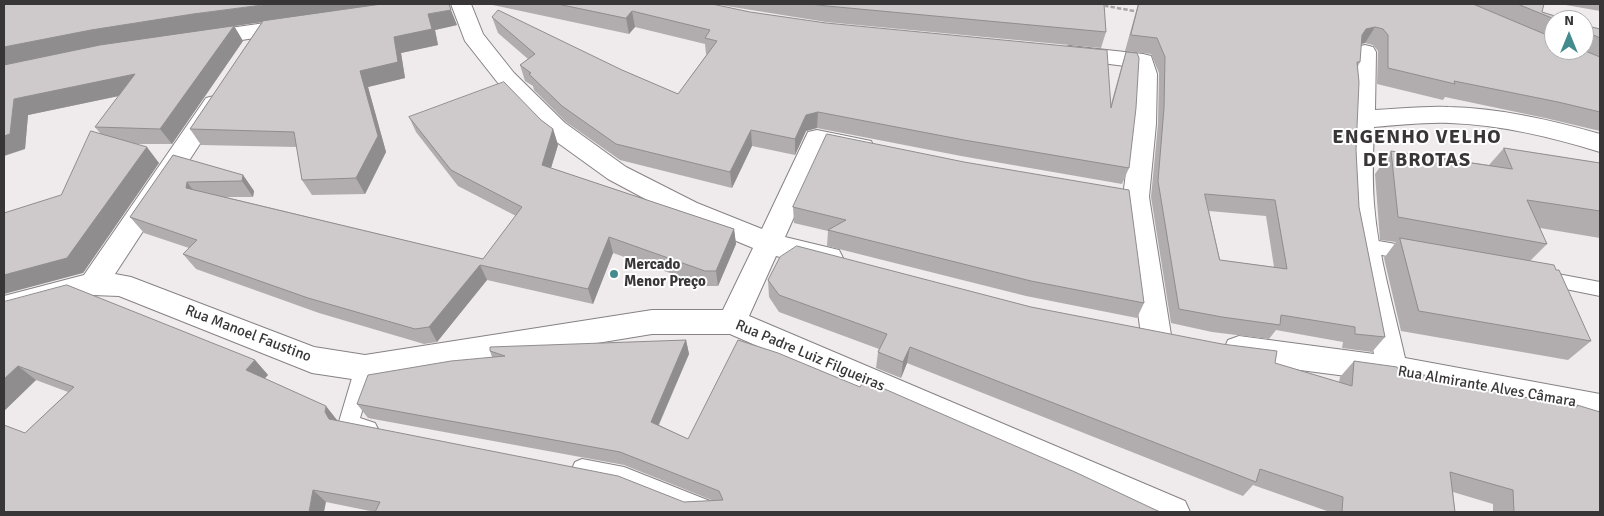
<!DOCTYPE html>
<meta charset="utf-8">
<style>
body{margin:0}
#map{position:relative;width:1604px;height:516px;overflow:hidden;background:#efeaec;font-family:Signika,sans-serif}
canvas{display:block}
.frame{position:absolute;inset:0;border:5px solid #383637;pointer-events:none}
.north{position:absolute;left:1544px;top:10px;width:50px;height:50px;box-sizing:border-box;background:#fff;border:1px solid #afafaf;border-radius:50%;rotate:0deg;font-size:14px;font-weight:700;line-height:20px;text-align:center;color:#383637}
.north::after{content:'';display:block;margin:auto;width:18px;height:22px;background:#438b8f;clip-path:polygon(50% 0,100% 100%,50% 72%,0 100%)}
</style>
<div id="map">
<canvas width="1604" height="516"></canvas>
<div class="frame"></div>
<div class="north">N</div>
</div>
<script>
const ctx = document.querySelector('canvas').getContext('2d');
ctx.lineJoin = 'round';
function strokePath(path, color, width, dash) {
  ctx.strokeStyle = color;
  ctx.lineWidth = width;
  ctx.lineCap = dash ? 'butt' : 'round';
  ctx.setLineDash(dash || []);
  ctx.stroke(path);
}
function paint(path, color) {
  ctx.fillStyle = color;
  ctx.fill(path, 'evenodd');
}
function drawText(font, color, halo, rows, align = 'center') {
  ctx.font = font + ' Signika,sans-serif';
  ctx.lineWidth = 4;
  ctx.setLineDash([]);
  ctx.textBaseline = 'middle';
  ctx.strokeStyle = halo;
  ctx.fillStyle = color;
  for (const [text, x, y, turn = 0] of rows) {
    ctx.save();
    ctx.translate(x, y);
    ctx.rotate((+turn || 0) * Math.PI / 180);
    ctx.textAlign = isNaN(turn) ? turn : align;
    if (halo) ctx.strokeText(text, 0, 0);
    ctx.fillText(text, 0, 0);
    ctx.restore();
  }
}
const path = new Path2D(`
 M1106 4V6L1140 12`);
const lane = new Path2D(`
 M1367 239 1413 247 1419 249 1422 254 1419 259 1413 261 1361 251 1358 246 1361 241Z
 M1542 271 1600 282V296L1536 283 1533 278 1536 273Z
 M365 360 372 362 375 368 360 418 375 423 378 429 375 435 368 438 341 431 338 425 355 368 358 362Z
 M582 459 624 467 720 505 723 512H687L623 487 575 476 572 469 575 462Z`);
const street = new Path2D(`
 M451 4H471L483 34 514 73 565 123 626 167 697 203 762 229 808 132 817 130 871 141 874 147 871 153 862 156 825 148 785 237 839 250 843 258 839 266 829 269 776 256 749 316 1185 501 1190 512H1136L730 334H652L365 381 312 373 119 296 93 295 4 320V296L84 275 206 98 214 96 222 98 226 104 115 274 131 277 314 347 365 355 652 310H723L753 248 679 217 608 179 547 135 498 83 465 41Z
 M293 19 301 21 304 26 301 31 202 46 194 44 191 39 194 34 202 32Z
 M1365 45 1373 47 1376 52 1375 110C1399 109 1424 106 1448 107 1500 108 1551 120 1600 134V152C1551 137 1502 125 1450 123 1425 122 1399 125 1374 127 1373 152 1372 178 1374 204 1378 256 1394 308 1405 358L1600 394V422L1392 382 1239 362 1228 358 1224 349 1228 340 1239 336 1374 354C1365 305 1351 254 1348 204 1345 154 1351 102 1354 52L1357 47Z
 M1070 46 1143 54 1151 56 1157 74 1156 124 1149 197 1171 335 1166 344 1156 347 1146 344 1141 335 1123 197 1132 124 1135 74 1133 67 1062 58 1059 53 1062 48Z`);
const wall = new Path2D(`
 M4 4 457 25 435 30 438 45 401 53 405 78 368 87 386 152 365 194 312 195 302 180 297 147 201 145 190 129 262 22 234 26 243 41 172 144H135L159 163 83 273 61 195 100 133 95 127 119 96 28 115 25 149Z
 M488 4H712L1111 104 1121 68 1126 52 1129 168 1122 184 961 156 817 128 806 131 795 155 752 146 732 188 620 160 566 122 534 90 533 86 525 81 520 65 528 59 498 33 492 17 622 70 678 94 707 54H706L705 44 635 27 629 34Z
 M714 4H1104L1106 32 1101 48 826 22Z
 M1138 4H1544L1542 12 1568 20H1554V50H1584V25L1600 29V131L1545 118 1445 97 1443 100 1377 84 1378 51 1373 45 1365 43 1361 44 1360 62 1358 66 1356 150 1359 207 1385 337 1372 352 1342 348 1343 342 1276 330 1269 339 1212 332 1171 323 1151 197 1158 124 1159 73 1151 54 1125 51ZM1209 211 1266 216 1274 267 1220 260Z
 M1560 4H1600V11Z
 M409 117 541 120 553 129 558 145 551 168 734 229 736 244 718 286H707L613 253 593 304 487 280 437 342 424 344 319 313 196 269 183 254 189 248 144 233 130 217 173 155 243 175 254 191 253 197H226L483 259 516 216 458 186 416 132Z
 M827 134 1144 303 1137 318 1026 296 827 246 828 231 794 223 793 207Z
 M1504 148 1600 163V238L1540 228 1547 244 1530 261 1591 341 1568 360 1401 331 1384 258 1396 242 1380 240 1375 174 1391 151 1489 165Z
 M768 280 1031 307 1275 363 1339 382 1340 377 1354 361 1398 369 1497 392 1575 407 1577 405 1600 512H1493V504L1453 492 1455 512H1327V511L1253 485 1243 496 907 363 901 378 876 368 878 352 879 349 779 312 769 297Z
 M4 302 255 360 268 375 264 379 337 420V421L684 502 714 501 624 465 368 418 357 404 492 357 490 351 686 340 689 354 659 425 688 439 1160 512H375L326 502 25 433 68 392 36 380 4 411Z`);
const shadedWall = new Path2D(`
 M270 4H391L234 26 243 41 172 144 160 129 233 26 4 66V47L91 30 193 14Z
 M451 10 457 25 435 30 438 45 401 53 405 78 368 87 386 152 365 194 356 178 360 71 394 37 428 14Z
 M632 11 635 27 629 34 626 18Z
 M1375 27 1365 43 1357 45 1366 29Z
 M135 74 147 90 28 115 25 149 4 156V136L14 99Z
 M818 112 817 128 806 131 795 155V139L806 115Z
 M553 129 558 145 547 181 542 165Z
 M751 130 752 146 732 188 730 172Z
 M147 147 159 163 83 273 4 294V275Z
 M243 175 254 191 253 197 242 181Z
 M187 182 199 198 186 188Z
 M734 229 736 244 718 286 716 271Z
 M609 237 613 253 593 304 588 289Z
 M480 265 487 280 437 342 429 327Z
 M686 340 689 354 654 435 651 422Z
 M910 347 907 363 901 378 903 362Z
 M255 360 268 375 259 384 246 370Z
 M18 366 36 380 4 411V379Z
 M326 406 337 420 336 426 329 419 325 412Z
 M313 490 326 502 324 512H309Z`);
const building = new Path2D(`
 M4 4H270L193 14 91 30 4 47Z
 M382 4H449L451 10 428 14 432 29 394 37 398 62 360 71 378 136 356 178 302 180 294 132 190 129 263 21Z
 M558 4H712L750 12 826 23 1107 50 1111 108 1126 52 1137 53 1139 58 1136 108 1129 168 964 140 818 112 806 115 795 139 751 130 730 172 616 144 562 106 529 74 531 73 520 65 535 54 492 17 498 10 622 70 678 94 717 41 705 38 710 30 632 11 626 18Z
 M811 4H1104L1106 32 827 6Z
 M1139 4H1473L1554 38V50H1583L1600 57V112L1558 102 1454 81 1455 84 1388 68V35L1383 29 1375 27 1366 29 1362 35 1360 62H1357L1359 82 1356 150 1359 207 1385 337 1355 334V327L1281 315 1280 325 1222 317 1179 309 1158 181 1164 108 1165 57 1157 38 1131 35ZM1205 194 1275 200 1287 269 1220 260Z
 M1518 4H1544L1542 12 1568 20H1557Z
 M1584 25 1600 29V38L1587 32H1584Z
 M234 26 160 129 95 127 135 74 14 99 10 134 4 136V65L100 45Z
 M504 82 541 120 553 129 542 165 734 229 716 271H705L609 237 588 289 480 265 429 327 415 329 308 298 183 254 197 240 130 217 173 155 243 175 242 181 187 182 186 188 483 259 522 207 451 170 409 117Z
 M91 131 147 147 67 258 4 275V213L61 195Z
 M827 134 964 162 1129 190 1144 303 1031 281 828 230 846 220 793 207Z
 M1504 148 1600 163V211L1527 200 1547 244 1398 217 1391 151 1512 169Z
 M1400 238 1554 265 1556 270H1559L1591 341 1419 311Z
 M797 246 1031 307 1222 344 1277 351 1275 363 1352 386 1354 361 1397 367 1398 369 1497 392 1577 407V405L1600 412V512H1514L1513 490 1450 472 1455 512H1342L1343 497 1260 469 1256 482 910 347 903 362 878 352 887 334 779 295 768 280 780 257Z
 M67 285 255 360 246 370 326 406 325 412 329 419 618 476 684 502 723 500 719 491 620 452 357 404 368 375 451 361 505 356 490 351V347L686 340 651 422 688 439 738 340 778 353 860 387 864 380 1075 472 1160 512H375L380 502 313 490 309 512H4V425L25 433 74 387 18 366 4 379V302Z`);
const markers = [
 [614,274,5,"#438b8f"]
];
const poiNames = [
 ["Mercado",624,265],
 ["Menor Preço",624,282]
];
const streetNames = [
 ["Rua Manoel Faustino",248,334,21],
 ["Rua Padre Luiz Filgueiras",810,356,23],
 ["Rua Almirante Alves Câmara",1487,387,10]
];
const districtNames = [
 ["ENGENHO VELHO",1417,138],
 ["DE BROTAS",1417,161]
];
strokePath(lane, '#878284', 2);
strokePath(street, '#878284', 2);
strokePath(path, '#aaa6a8', 2.5, [4.5, 2]);
paint(lane, '#fff');
paint(street, '#fff');
paint(wall, '#b1adaf');
paint(shadedWall, '#908d8e');
paint(building, '#cec9cb');
strokePath(building, '#908d8e', 1);
for (const [x, y, r, color] of markers) {
  const dot = new Path2D();
  dot.arc(x, y, r, 0, 2 * Math.PI);
  ctx.fillStyle = color;
  ctx.fill(dot);
  strokePath(dot, '#fff', 2);
}
drawText('bold 15px', '#383637', '#fff', poiNames, 'left');
drawText('15px', '#383637', '#fff', streetNames);
ctx.letterSpacing = '1px';
drawText('bold 20px', '#383637', '#fff', districtNames);
ctx.letterSpacing = '0px';
</script>
